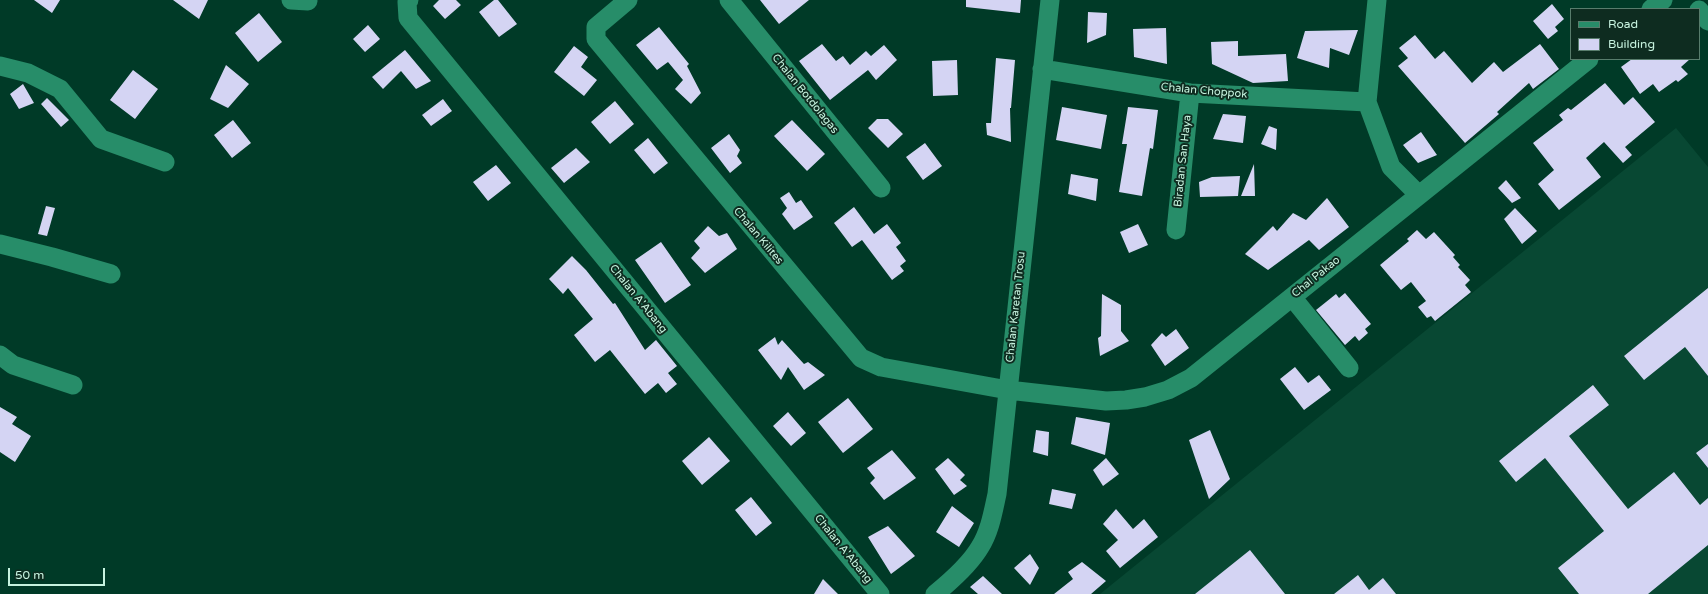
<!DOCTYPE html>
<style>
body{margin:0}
#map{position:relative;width:1708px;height:594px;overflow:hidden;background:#003a27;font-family:"Varela Round",sans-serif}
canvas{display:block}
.legend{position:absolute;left:1570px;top:8px;width:130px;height:52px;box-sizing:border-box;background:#0e2c20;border:1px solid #587c6c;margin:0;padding:5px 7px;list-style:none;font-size:12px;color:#c7f3df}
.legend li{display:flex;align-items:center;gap:8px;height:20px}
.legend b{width:20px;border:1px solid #587c6c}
.scale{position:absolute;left:8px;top:568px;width:97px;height:18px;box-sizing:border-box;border:2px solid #c7f3df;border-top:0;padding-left:5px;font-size:12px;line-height:14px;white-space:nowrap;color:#c7f3df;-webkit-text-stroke:3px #0e2c20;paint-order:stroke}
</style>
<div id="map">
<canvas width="1708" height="594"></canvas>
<ul class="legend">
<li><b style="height:5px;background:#278d69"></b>Road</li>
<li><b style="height:11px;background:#d4d4f3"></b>Building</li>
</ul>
<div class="scale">50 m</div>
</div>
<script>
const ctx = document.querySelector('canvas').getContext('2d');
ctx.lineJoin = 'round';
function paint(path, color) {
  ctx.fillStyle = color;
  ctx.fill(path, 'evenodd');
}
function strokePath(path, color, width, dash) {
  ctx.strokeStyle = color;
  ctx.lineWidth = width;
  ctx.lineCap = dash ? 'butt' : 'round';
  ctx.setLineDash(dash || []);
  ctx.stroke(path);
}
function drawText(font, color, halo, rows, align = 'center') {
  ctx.font = font + ' "Varela Round",sans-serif';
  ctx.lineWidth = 4;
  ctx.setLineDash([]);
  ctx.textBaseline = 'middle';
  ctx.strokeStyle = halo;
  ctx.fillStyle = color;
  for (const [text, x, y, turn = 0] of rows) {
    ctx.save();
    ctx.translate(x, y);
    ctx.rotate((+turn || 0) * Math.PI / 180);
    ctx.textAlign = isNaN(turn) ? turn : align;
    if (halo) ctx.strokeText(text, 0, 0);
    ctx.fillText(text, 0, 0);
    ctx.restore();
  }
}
const built = new Path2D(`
 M1676 128 1708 167V594H1100Z`);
const building = new Path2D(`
 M34 0H60L52 13Z
 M173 0H208L199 19Z
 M439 0H456L461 5 445 19 433 6Z
 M494 0H498L517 24 499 37 479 12Z
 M760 0H809L779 24Z
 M966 0H1021L1020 13 966 7Z
 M1552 4 1564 19 1555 27 1558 31 1548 39 1533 21Z
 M1088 12 1107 13 1106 35 1087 43Z
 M259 13 282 42 258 62 235 33Z
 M368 25 380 39 365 52 353 39Z
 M659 27 689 64 687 66 701 93 691 104 675 89 683 80 668 62 657 70 636 45Z
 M1166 28 1167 64 1134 57 1133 29Z
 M1358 30 1349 55 1330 48 1329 68 1297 58 1305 31Z
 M1415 35 1435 59 1444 51 1472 83 1494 62 1503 72 1540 44 1559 69 1533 89 1529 83 1497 112 1499 114 1465 143 1398 66 1408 58 1399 48Z
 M1238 41V56L1286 54 1288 81 1253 83 1212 64 1211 42Z
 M822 44 836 61 843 56 850 65 866 51 871 56 884 45 897 60 876 80 868 70 830 100 799 61Z
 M574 46 588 57 581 67 597 80 584 96 554 72Z
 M405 50 431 81 416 89 401 71 383 89 372 77Z
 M996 58 1015 60 1011 108H1010L1011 142 987 135 986 123H991Z
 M1632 59H1690L1681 67 1688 74 1678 82 1676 80 1659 92 1653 84 1640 94 1621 67Z
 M957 60 958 95 933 96 932 61Z
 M226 65 249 84 228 108 210 99Z
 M133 70 158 89 135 119 110 100Z
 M1605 83 1624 105 1633 97 1655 122 1625 147 1632 155 1623 163 1604 142 1586 158 1601 177 1559 210 1538 184 1554 170 1533 143 1563 120 1559 115 1568 108 1571 110Z
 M23 84 34 103 19 109 10 94Z
 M47 98 69 120 61 127 41 104Z
 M443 99 452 111 431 126 422 115Z
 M615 101 634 124 610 144 591 122Z
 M1062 107 1107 115 1101 149 1056 140Z
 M1128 107 1158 110 1153 149 1150 148 1142 196 1119 192 1127 144H1122Z
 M1223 114 1246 116 1243 143 1213 139Z
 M877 119H888L903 134 888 148 868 128Z
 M233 120 251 143 232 158 214 135Z
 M792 120 825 154 807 171 774 136Z
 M1269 126 1277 129 1276 150 1261 144Z
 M1421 132 1437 155 1418 163 1403 145Z
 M729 134 740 150 737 156 742 163 730 173 711 148Z
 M648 138 668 163 654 174 634 150Z
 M925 143 942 166 923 180 906 157Z
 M576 148 590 162 564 183 551 168Z
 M1254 164 1255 196H1241Z
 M496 165 511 183 488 201 473 182Z
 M1071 174 1098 179 1096 201 1068 194Z
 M1240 176 1238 196 1200 197 1199 182 1212 177Z
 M1506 180 1521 198 1512 203 1498 188Z
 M789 192 796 203 801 200 813 217 794 230 782 214 787 208 780 198Z
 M1327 198 1349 227 1319 250 1309 240 1268 270 1245 254 1273 226 1277 231 1293 213 1306 220Z
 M46 206 55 208 47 236 38 234Z
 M854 207 874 234 887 224 901 243 896 247 906 261 900 266 904 271 892 280 862 240 852 247 834 223Z
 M1515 208 1537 231 1522 244 1504 219Z
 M1138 224 1148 245 1129 253 1120 232Z
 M708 226 719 236 727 233 737 249 705 273 691 258 700 248 694 241Z
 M1417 230 1426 239 1434 232 1455 255 1453 257 1460 265 1458 267 1470 280 1465 285 1471 292 1435 321 1431 316 1427 318 1418 307 1426 301 1411 282 1401 290 1380 265 1409 241 1407 239Z
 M661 242 691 285 665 303 635 260Z
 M572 256 586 270 613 304 615 303 645 350 656 340 677 366 668 373 677 384 666 393 658 383 645 394 610 350 595 362 574 335 593 319 568 288 563 294 549 279Z
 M1708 288V376L1685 347 1644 380 1624 356Z
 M1345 293 1371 324 1365 329 1368 333 1359 341 1355 336 1345 345 1316 310 1336 294 1339 298Z
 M1102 294 1121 305V331L1129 341 1100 356 1098 338 1101 336Z
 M1176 329 1189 348 1165 366 1151 345 1162 333 1166 337Z
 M775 337 778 345 782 340 804 364 808 362 825 375 804 390 788 367 781 380 758 350Z
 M1295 367 1308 383 1319 375 1331 390 1304 410 1280 379Z
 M1593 385 1609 405 1569 436 1628 509 1674 472 1700 505 1708 498V545L1648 594H1579L1558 568 1604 531 1545 458 1516 482 1499 461Z
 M848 398 873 429 843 453 818 422Z
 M0 407 17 417 12 424 31 436 15 462 0 452Z
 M788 412 806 433 791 446 773 426Z
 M1076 417 1110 423 1105 455 1071 444Z
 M1036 430 1049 432 1048 456 1033 452Z
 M1210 430 1230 479 1209 499 1189 440Z
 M709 437 730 461 702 485 682 461Z
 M1708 444V468L1696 453Z
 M892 450 916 478 884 500 870 483 875 478 867 468Z
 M948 458 965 475 960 480 967 486 954 495 935 469Z
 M1106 458 1119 474 1103 486 1093 470Z
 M1052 489 1076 494 1072 509 1049 504Z
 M751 497 772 523 756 536 735 510Z
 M952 506 974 523 959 547 936 532Z
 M1116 509 1133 529 1144 519 1158 537 1120 568 1106 551 1118 540 1103 524Z
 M888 526 915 556 891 574 868 537Z
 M1250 550 1285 594H1195Z
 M1030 554 1039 568 1030 585 1014 568Z
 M1082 562 1106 581 1091 594H1054L1073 579 1068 572Z
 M1358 575 1369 590 1383 578 1396 594H1334Z
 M983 576 1002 594H978L970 587Z
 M823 579 838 594H814Z`);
const minor = new Path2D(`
 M291 0 308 1
 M409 0 407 2 408 18 880 594
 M628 0 596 27V39L861 358 881 367 1008 390 1106 401 1126 400 1145 397 1168 390 1191 378 1589 59
 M729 0 881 188
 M1377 0 1367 102 1391 167 1419 195
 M1651 9 1663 0
 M1699 10 1708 21
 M0 66 28 73 60 89 101 139 165 162
 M1042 69 1190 93 1367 102
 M1176 230 1190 93
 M0 244 52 257 111 274
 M1292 297 1349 368
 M0 355 13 365 73 385
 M935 594C951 581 970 564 980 547 990 531 993 512 997 494L1050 0`);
const streetNames = [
 ["Chalan Choppok",1204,91,5],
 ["Chalan Botdolagas",805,94,51],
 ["Biradan San Haya",1183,161,-84],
 ["Chalan Kilites",758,236,50],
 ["Chal Pakao",1316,277,-39],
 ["Chalan A'Abang",638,299,51],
 ["Chalan Karetan Trosu",1016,307,-84],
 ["Chalan A'Abang",843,549,51]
];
paint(built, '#084833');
paint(building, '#d4d4f3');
strokePath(minor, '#278d69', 19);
drawText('11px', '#c7f3df', '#0e2c20', streetNames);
</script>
